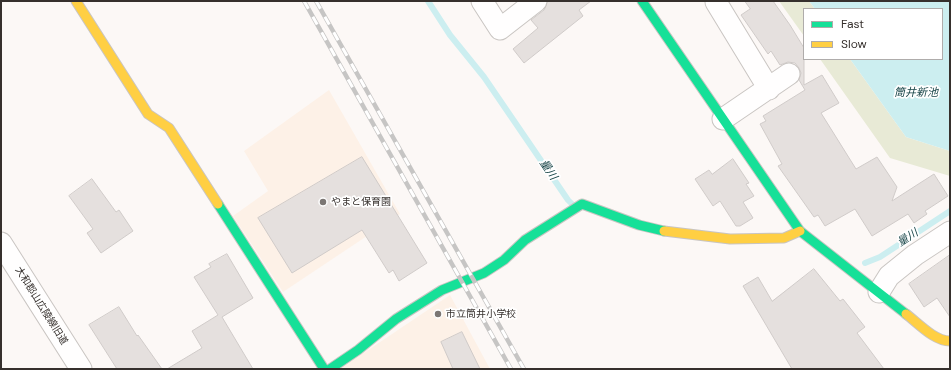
<!DOCTYPE html>
<meta charset="utf-8">
<style>
body{margin:0}
#map{position:relative;width:951px;height:370px;overflow:hidden;background:#fcf8f6;font-family:"DM Sans",sans-serif}
canvas{display:block}
.frame{position:absolute;inset:0;border:2px solid #36302d;pointer-events:none}
.legend{position:absolute;left:803px;top:8px;width:140px;height:52px;box-sizing:border-box;background:#fff;border:1px solid #afacab;margin:0;padding:5px 7px;list-style:none;font-size:12px;color:#36302d}
.legend li{display:flex;align-items:center;gap:8px;height:20px}
.legend b{width:20px;border:1px solid #afacab}
</style>
<div id="map">
<canvas width="951" height="370"></canvas>
<div class="frame"></div>
<ul class="legend">
<li><b style="height:5px;background:#16e098"></b>Fast</li>
<li><b style="height:5px;background:#ffcf43"></b>Slow</li>
</ul>
</div>
<script>
const ctx = document.querySelector('canvas').getContext('2d');
ctx.lineJoin = 'round';
function paint(path, color) {
  ctx.fillStyle = color;
  ctx.fill(path, 'evenodd');
}
function strokePath(path, color, width, dash) {
  ctx.strokeStyle = color;
  ctx.lineWidth = width;
  ctx.lineCap = dash ? 'butt' : 'round';
  ctx.setLineDash(dash || []);
  ctx.stroke(path);
}
function drawText(font, color, halo, rows, align = 'center') {
  ctx.font = font + ' "DM Sans","Noto Sans JP",sans-serif';
  ctx.lineWidth = 3.5;
  ctx.setLineDash([]);
  ctx.textBaseline = 'middle';
  ctx.strokeStyle = halo;
  ctx.fillStyle = color;
  for (const [text, x, y, turn = 0] of rows) {
    ctx.save();
    ctx.translate(x, y);
    ctx.rotate((+turn || 0) * Math.PI / 180);
    ctx.textAlign = isNaN(turn) ? turn : align;
    if (halo) ctx.strokeText(text, 0, 0);
    ctx.fillText(text, 0, 0);
    ctx.restore();
  }
}
const education = new Path2D(`
 M329 90 400 214 283 292 233 216 268 191 244 151Z
 M450 295 490 369H340Z`);
const green = new Path2D(`
 M779 1H809L815 9H804V36Z
 M820 59H850L906 137 950 151V176L890 158Z`);
const water = new Path2D(`
 M809 1H950V151L906 137 850 59H942V9H815Z`);
const stream = new Path2D(`
 M428 1 450 35 484 77 568 200 574 206
 M865 263 880 257 950 211`);
const building = new Path2D(`
 M548 1H591L579 10 583 16 524 63 513 49 538 28 531 20 544 10Z
 M745 1H773L790 25 804 48V85L822 75 839 103 821 113 856 169 877 157 897 187 892 201 934 174 948 196 925 211 927 214 914 223 908 214 872 236 855 209 825 226 818 215 814 217 778 166 782 164 760 124 766 121 763 116 805 90 799 80 801 73 799 68 795 63 788 62 780 65 771 51 768 54 741 15 750 9Z
 M362 157 427 263 399 281 393 270 389 273 362 230 292 273 258 218Z
 M733 159 749 183 746 184 754 196 743 202 753 218 740 226H736L720 201 713 206 695 179 709 170 712 174Z
 M92 179 116 212 119 210 133 231 101 253 87 233 93 229 69 196Z
 M227 254 253 298 222 317 253 369H167L202 348 192 331 218 315 194 277 211 267 209 264Z
 M950 255V317L937 298 924 307 909 284Z
 M814 269 840 301 843 299 865 327 857 333 884 369H792L743 286 758 277 772 301Z
 M119 307 137 336 138 335 162 369H117L89 325Z
 M462 332 480 369H453L441 342Z`);
const street = new Path2D(`
 M482 1 500 29 536 1
 M716 2 769 89
 M723 119 789 74
 M1 243 81 369
 M879 292 889 276 915 255 950 232`);
const fast = new Path2D(`
 M642 1 800 231 906 314
 M218 204 324 369
 M330 369 358 350 396 319 442 290 484 273 504 260 525 240 582 204 639 225 664 231`);
const slow = new Path2D(`
 M76 1 148 114 169 128 218 204
 M664 231 730 239 784 238 800 231
 M906 314C918 323 934 341 950 341`);
const rail = new Path2D(`
 M304 1 511 369
 M316 1 524 369`);
const markers = [
 [323,202,4,"#7b7673"],
 [438,314,4,"#7b7673"]
];
const poiNames = [
 ["やまと保育園",331,202],
 ["市立筒井小学校",446,314]
];
const streetNames = [
 ["大和郡山広陵線旧道",41,306,58]
];
const waterNames = [
 ["筒井新池",916,93],
 ["量川",548,170,56],
 ["量川",908,238,-33]
];
paint(education, '#fdf1e7');
paint(green, '#e8ead6');
paint(water, '#cceef0');
strokePath(stream, '#cceef0', 6);
paint(building, '#e5e0de');
strokePath(building, '#d0cbc9', 1);
strokePath(street, '#c9c5c2', 23);
strokePath(fast, '#c9c5c2', 11);
strokePath(slow, '#c9c5c2', 11);
strokePath(street, '#fffefe', 21);
strokePath(fast, '#16e098', 9);
strokePath(slow, '#ffcf43', 9);
strokePath(rail, '#c6c5c4', 4.5);
strokePath(rail, '#fff', 3, [9]);
for (const [x, y, r, color] of markers) {
  const dot = new Path2D();
  dot.arc(x, y, r, 0, 2 * Math.PI);
  ctx.fillStyle = color;
  ctx.fill(dot);
  strokePath(dot, '#fff', 1.5);
}
drawText('10px', '#36302d', '#fff', poiNames, 'left');
drawText('10px', '#36302d', '#fff', streetNames);
drawText('italic 11px', '#174447', '#fff', waterNames);
</script>
